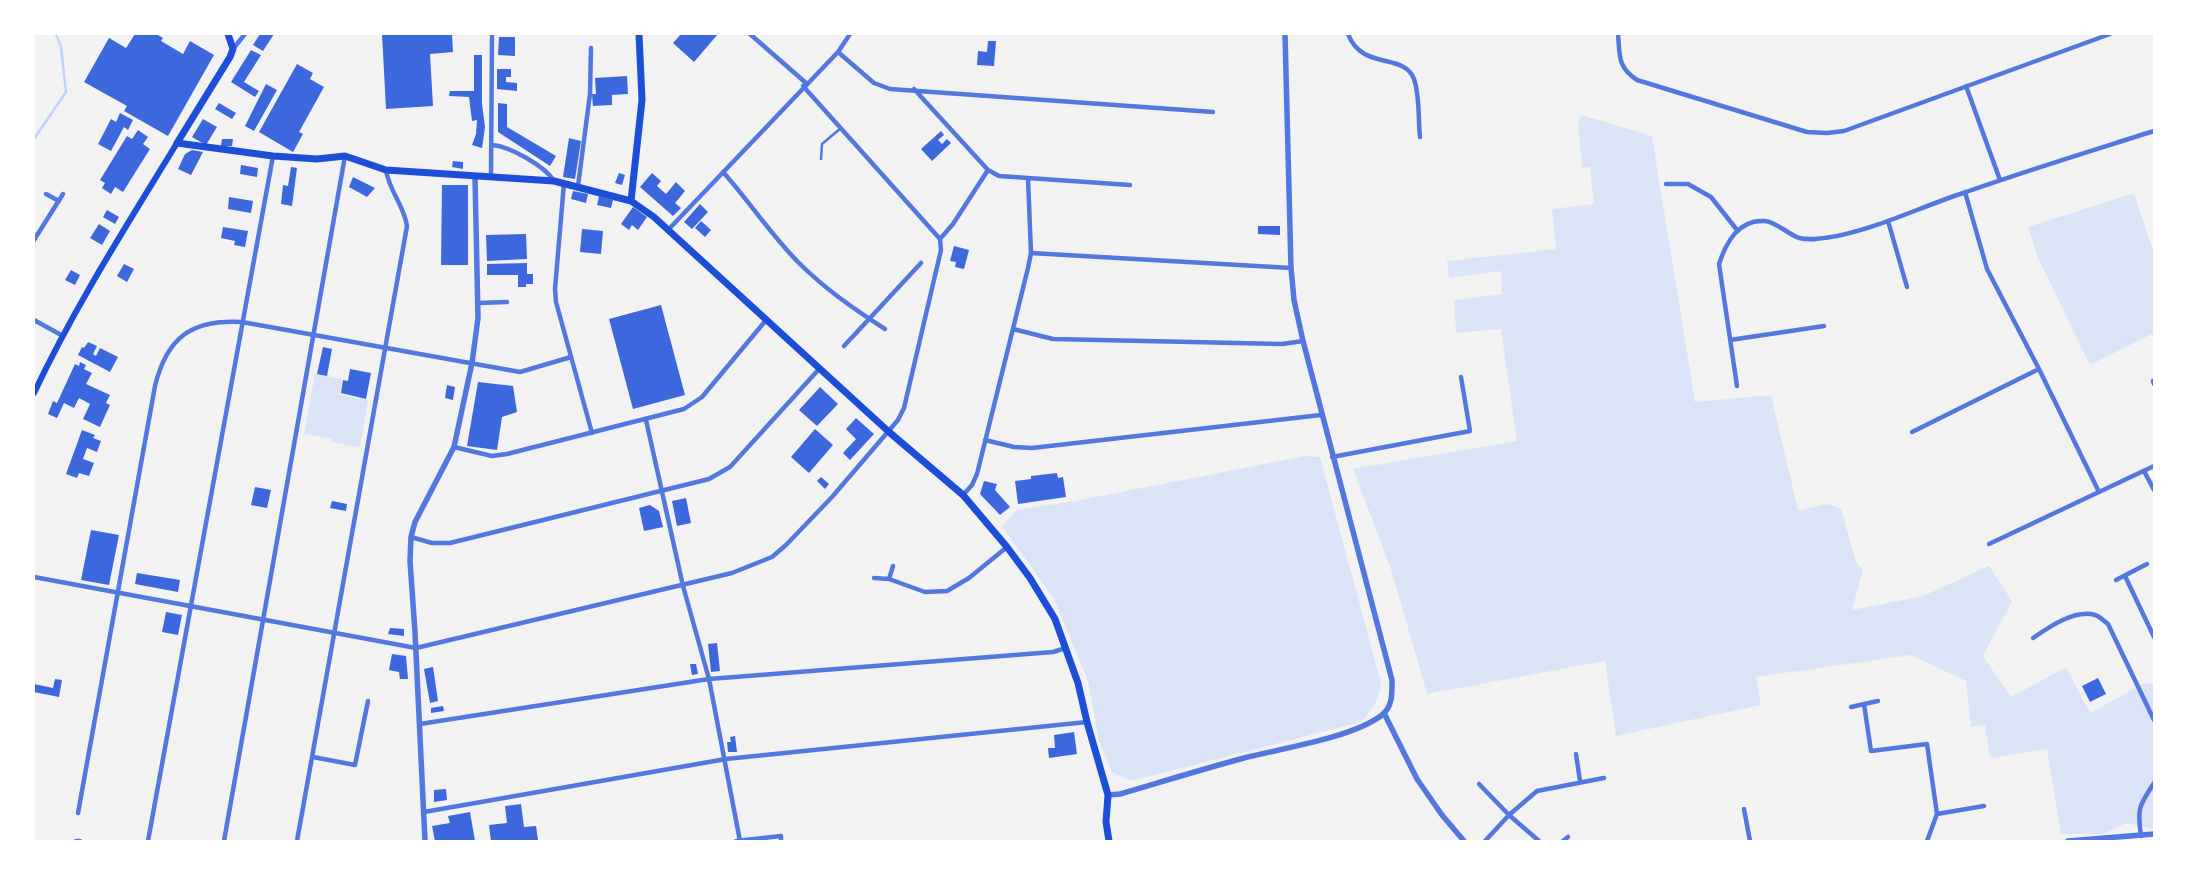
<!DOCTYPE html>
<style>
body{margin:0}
#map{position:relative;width:2188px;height:875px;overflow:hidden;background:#f2f2f2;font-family:"Space Grotesk",sans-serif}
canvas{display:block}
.frame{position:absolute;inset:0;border:35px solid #fff;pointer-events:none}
</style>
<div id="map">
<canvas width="2188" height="875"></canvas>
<div class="frame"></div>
</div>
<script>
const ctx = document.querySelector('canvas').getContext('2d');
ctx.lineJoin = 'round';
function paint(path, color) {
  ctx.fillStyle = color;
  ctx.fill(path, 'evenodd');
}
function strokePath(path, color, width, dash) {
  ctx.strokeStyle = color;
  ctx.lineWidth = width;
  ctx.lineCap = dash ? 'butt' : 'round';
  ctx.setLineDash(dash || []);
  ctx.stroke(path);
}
const green = new Path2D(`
 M1581 115 1652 136 1695 402 1771 395 1798 510 1828 504 1841 509 1856 562 1863 570 1852 610 1923 596 1989 566 2012 601 1983 656 2011 697 2066 667 2090 713 2145 683 2154 684V829L2126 823 2103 834H2061L2047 749 1990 758 1985 725 1971 727 1966 681 1911 655 1756 677 1761 705 1616 736 1605 661 1427 694 1391 569 1353 469 1517 441 1501 329 1456 333 1454 300 1502 294 1501 271 1449 278 1447 261 1556 249 1552 209 1594 204 1590 167 1582 168 1578 122Z
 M2134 193 2154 253V333L2090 365 2038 258 2028 227Z
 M315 374 342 379 340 395 368 400 360 447 331 442 332 438 304 434Z
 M1305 456 1320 457 1381 683C1379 700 1372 710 1361 722L1131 781 1112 772 1099 741 1088 681 1054 599 1002 526 1017 510 1070 502Z`);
const stream = new Path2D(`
 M34 139 66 92 61 47 56 34`);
const building = new Path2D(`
 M135 34H156L163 38 161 41 183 54 190 41 214 55 168 136 124 111 127 106 84 82 109 38 126 48Z
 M260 34H274L263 51 253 45Z
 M382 34H452L453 52 430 54 433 106 386 109Z
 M681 34H718L694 62 673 43Z
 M499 37H515V56L498 55Z
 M988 41H996L994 66 977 65 978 51 987 52Z
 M251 50 261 55 244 82 259 91 255 97 231 82Z
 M474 55H482V104L485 127 482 148 472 145 476 134 477 120 472 121 469 97 449 96 450 91H474Z
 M297 64 313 73 310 79 324 87 299 132 303 134 293 152 259 132Z
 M497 69H511V77H506V82L517 83V91L497 89Z
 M627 76 628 94 612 95V105L593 106 592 94H596L595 78Z
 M266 84 277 90 254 131 245 126Z
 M219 103 236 113 232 119 215 109Z
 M498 103 507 104V127L556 156 550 166 498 132Z
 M120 113 133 120 128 130 124 127 111 151 98 144 111 119 116 122Z
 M203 119 217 127 206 145 192 137Z
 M138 130 148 137 143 144 150 149 123 192 115 187 111 194 102 188 105 183 100 180 127 136 132 139Z
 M941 131 944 135 938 140 942 144 947 139 951 143 932 161 921 149Z
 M569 138 581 141 575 179 563 177Z
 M222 139H233L232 146H221Z
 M192 150 203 152 191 175 178 169 185 154Z
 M453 161 463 162V169L452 167Z
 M241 165 258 168 257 177 240 174Z
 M291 167 297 168 292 206 281 204 283 185 288 186Z
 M619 173 625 175 622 185 615 183Z
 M652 173 661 181 657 186 666 194 676 182 685 191 675 203 681 208 673 216 640 187Z
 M353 177 375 188 367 197 349 187Z
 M442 185H468V265H441Z
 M573 191 588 194 586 203 571 199Z
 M599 196 613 200 611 208 597 205Z
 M229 197 253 201 251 213 228 209Z
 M700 204 708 212 692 229 684 222Z
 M633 207 647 217 638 230 632 225 629 230 621 224Z
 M107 210 119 217 115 224 103 217Z
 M701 221 711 230 705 237 695 228Z
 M99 224 110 231 102 245 90 238Z
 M1258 226H1280V235L1258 234Z
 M223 227 248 231 245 247 234 245 235 241 221 238Z
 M582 229 603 231 601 254 580 252Z
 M526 234 527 259 487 261 486 235Z
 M954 246 969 250 964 269 955 267 956 262 950 261Z
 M527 263V274H533V284H526V287H518V275H487V264Z
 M124 264 134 269 127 282 117 276Z
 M71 270 80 275 75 285 65 280Z
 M661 305 685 395 633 409 609 319Z
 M88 342 97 346 93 354 96 356 100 348 118 357 110 372 78 355 82 347 84 348Z
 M323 347 332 349 327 376 317 374Z
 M80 362 86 365 84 369 92 373 86 384 110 395 106 403 110 405 100 427 83 419 90 404 79 398 74 408 64 403 57 418 48 414 53 401 57 403 75 364 79 366Z
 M350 369 371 373 366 399 341 393 343 380 348 381Z
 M478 382 513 386 517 412 502 417 497 450 467 446Z
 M447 385 455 387 453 400 445 398Z
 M820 387 838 404 817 426 799 410Z
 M856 418 874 434 850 460 843 453 856 439 846 429Z
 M815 429 833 445 809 473 791 457Z
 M82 430 95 435 93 438 101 441 97 452 87 448 83 459 94 463 89 476 79 473 77 478 66 474Z
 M1057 473 1058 478 1063 477 1066 497 1018 504 1015 481 1031 479V476Z
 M821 477 829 484 825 489 817 481Z
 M984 481 997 484 995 490 1010 507 1000 515 980 494Z
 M255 487 271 490 267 508 251 505Z
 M686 498 691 523 677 526 672 501Z
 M332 501 347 504 346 511 330 508Z
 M650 505 659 511 663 527 644 531 639 508Z
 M91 530 119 535 109 585 81 580Z
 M137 573 180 580 178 592 135 584Z
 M166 612 182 615 178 635 162 632Z
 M390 628 404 629V636L388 634Z
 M717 643 720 671 711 672 708 644Z
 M392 654 406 656 408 679H400L399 672 389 670Z
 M690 664H696L698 674 692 675Z
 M433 667 438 701 430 703 424 669Z
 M2098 678 2106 694 2090 702 2082 686Z
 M55 679 62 680 59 697 34 692V684L53 688Z
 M443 706 444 711 431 713V708Z
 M1074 732 1077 754 1049 758 1048 748H1055L1054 735Z
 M735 736 737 752H728L727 742H731L730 737Z
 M446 789 447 800 434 802V790Z
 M521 804 524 827 536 826 538 840 491 841 489 825 507 823 505 806Z
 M470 812 475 841H435L432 826 450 823 448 816Z`);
const service = new Path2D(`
 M821 159 822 144 841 128`);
const minor = new Path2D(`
 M750 34 806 83
 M1348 34C1362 71 1404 52 1414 79 1420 96 1418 119 1420 137
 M1618 34C1620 55 1617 67 1637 80L1807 132 1827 133 1844 131 2110 34
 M233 49 245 34
 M838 52 874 83 890 89 1213 112
 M1966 86 2000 180
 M914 89 988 170 999 176 1130 185
 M492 145C509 146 545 166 554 181
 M723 172C749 201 771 235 799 263 825 289 854 309 885 329
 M491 177 492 34
 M564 183 555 289 556 302 592 433
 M1666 184H1688L1711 197 1737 230
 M578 186 590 94 591 48
 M1965 192 1987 269 2039 369 2099 492
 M46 194 59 201
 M1888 221 1907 287
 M668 230 838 52 850 34
 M940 239 953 224 988 170
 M34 240 63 194
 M1031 253 1291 268
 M478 303 507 302
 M34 320 63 336
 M1013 329 1053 339 1282 344 1303 341
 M1730 340 1824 326
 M844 346 921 263
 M2153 381 2154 384
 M1737 386 1719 264C1726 243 1738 219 1765 221 1776 222 1788 234 1799 238 1811 241 1825 238 1837 236 1881 227 1923 206 1966 192 2028 170 2091 151 2154 131
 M646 420 683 586 709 679 740 841
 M1912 432 2039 369
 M985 440 1014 447 1032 448 1321 415
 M454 447 492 456 507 454 684 409 702 397 767 319
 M1332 457 1470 431 1461 377
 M2144 471 2154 490
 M963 495 972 485 977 474 1028 268 1031 253 1028 178
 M411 537 432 543H450L709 479 730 467 820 368
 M1989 544 2154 466
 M2125 576 2154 637
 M34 577 416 648 732 573 772 557 786 545 832 497 898 420 904 408 941 250 940 239 803 86
 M874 578 889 579 925 592 947 591 969 578 1007 547
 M889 579 893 566
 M2116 580 2147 564
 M2033 638C2049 627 2075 609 2095 615 2099 616 2104 621 2108 624L2154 720
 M1864 704 1871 751 1927 744 1937 814 1927 841
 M1851 707 1878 701
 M420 724 709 679 1053 652 1066 648
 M1576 754 1580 781
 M313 757 355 765 368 701
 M1479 784 1509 815 1539 841
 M1744 809 1750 841
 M424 812 726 759 1087 722
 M78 813 155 386C167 337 192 319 242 322L520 372 571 357
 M1937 814 1984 806
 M2141 836C2137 808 2139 806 2154 783
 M76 841H80
 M148 841 273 156
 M224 841 345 156
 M297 841 407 226C404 205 389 191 386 170
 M736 841 781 836V841
 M1485 841 1509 815 1537 791 1604 778
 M1563 841 1568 837`);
const tertiary = new Path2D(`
 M1384 713 1417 779 1442 815 1464 841
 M1108 795 1120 794C1161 782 1203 769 1244 758 1283 748 1352 738 1382 715 1393 706 1392 693 1392 680L1303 341 1294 300 1291 268 1285 34
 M425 841 415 632 410 561 411 537 415 522 454 447 472 363 478 318 475 177
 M2068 841 2154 834`);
const secondary = new Path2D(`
 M34 393C75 306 127 225 177 143`);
const primary = new Path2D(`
 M228 34 233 49 230 57 177 143 273 156 317 159 345 156 386 170 554 181 631 201 654 217 889 432 963 495 1007 547 1030 578 1055 619 1078 683 1087 722 1108 795 1106 822 1109 841
 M631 201 642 100 639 34`);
paint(green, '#dbe4f7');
strokePath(stream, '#bfd3fe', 2.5);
paint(building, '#3d67dc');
strokePath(service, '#5277de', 2.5);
strokePath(minor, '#5277de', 4.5);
strokePath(tertiary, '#5277de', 5.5);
strokePath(secondary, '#1d4ed8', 6);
strokePath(primary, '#1d4ed8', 7);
</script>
